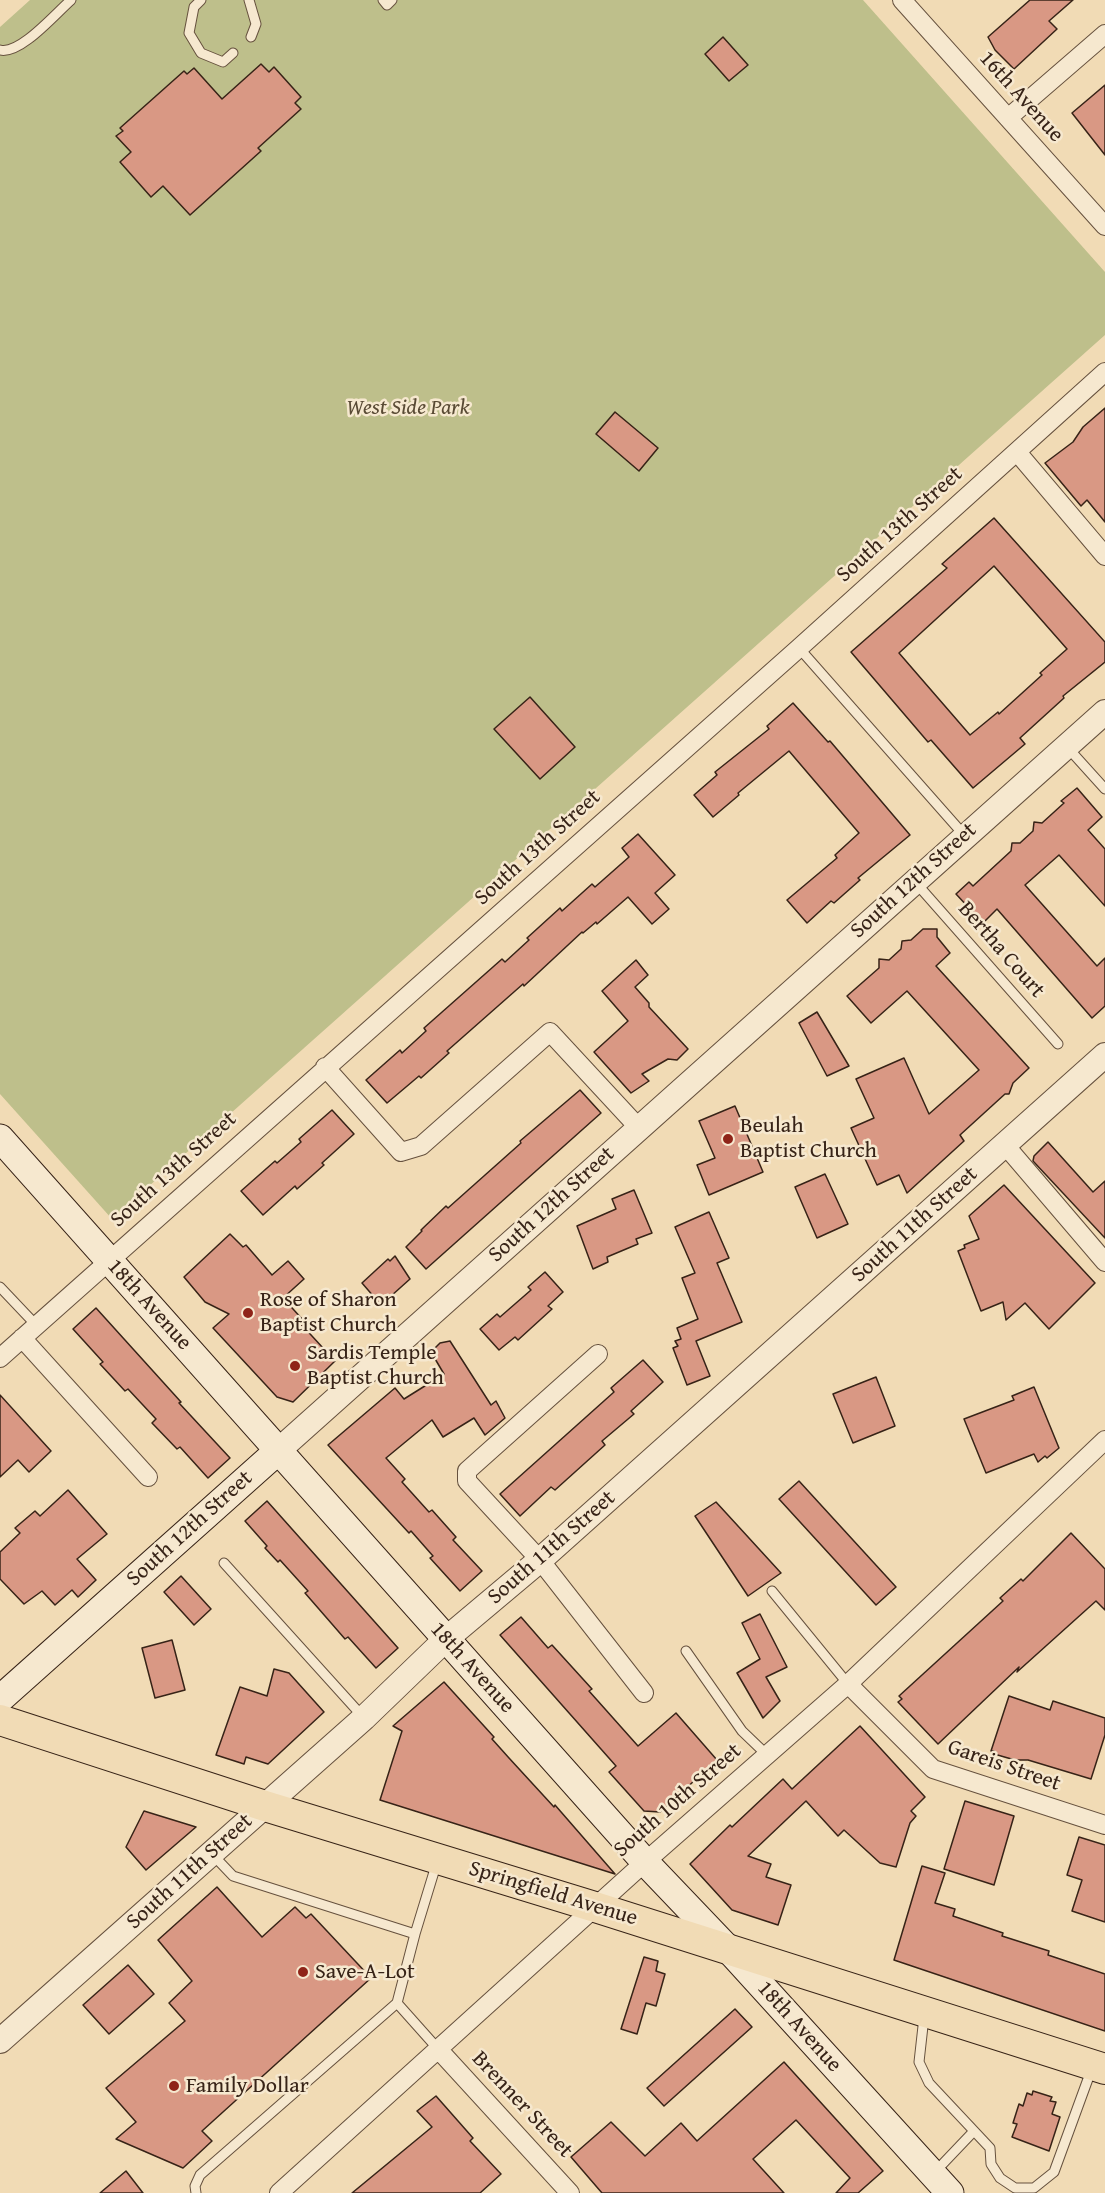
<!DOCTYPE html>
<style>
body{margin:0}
canvas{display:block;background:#f1dbb5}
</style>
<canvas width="1105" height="2193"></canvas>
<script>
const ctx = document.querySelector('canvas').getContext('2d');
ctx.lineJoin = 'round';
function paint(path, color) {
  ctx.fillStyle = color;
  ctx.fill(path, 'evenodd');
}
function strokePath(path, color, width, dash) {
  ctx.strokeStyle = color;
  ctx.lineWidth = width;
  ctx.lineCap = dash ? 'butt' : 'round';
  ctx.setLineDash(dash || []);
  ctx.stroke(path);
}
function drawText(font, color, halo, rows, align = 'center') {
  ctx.font = font + ' "Gentium Book Plus",serif';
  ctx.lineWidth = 5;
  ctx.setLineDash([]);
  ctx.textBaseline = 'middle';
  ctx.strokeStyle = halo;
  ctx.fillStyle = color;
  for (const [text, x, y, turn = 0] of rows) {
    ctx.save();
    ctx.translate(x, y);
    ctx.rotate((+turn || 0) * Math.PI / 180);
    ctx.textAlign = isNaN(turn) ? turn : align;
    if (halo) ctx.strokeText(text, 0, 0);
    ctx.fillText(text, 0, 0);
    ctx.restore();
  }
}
const green = new Path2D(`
 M30 0H863L1105 272V335L112 1219 0 1094V27Z`);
const building = new Path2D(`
 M1030 0H1073L1049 21 1057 29 1014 69 995 50 988 37Z
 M723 37 748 65 729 81 705 54Z
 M261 64 269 72 274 67 301 97 295 103 301 109 258 148 261 151 190 215 163 186 151 197 120 162 131 152 116 136 123 131 120 128 184 71 187 74 194 68 222 99Z
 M1105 85V155L1072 113Z
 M1105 408V522L1087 500 1081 506 1045 463 1073 442 1083 427Z
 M615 412 658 448 639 471 596 434Z
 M994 518 1105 642V662L1063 696 1064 698 1020 738 1025 744 973 788 931 740 928 742 851 652 947 568 942 564ZM994 566 1067 649 1040 673 1042 675 999 714 998 712 970 735 899 653Z
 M530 697 575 747 540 779 494 729Z
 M793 703 828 742 830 741 910 835 858 878 860 880 834 903 831 901 807 923 787 900 837 858 835 855 859 833 789 751 738 793 739 795 713 817 694 795 717 775 715 772 769 729 767 726Z
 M1077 788 1102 817 1088 830 1105 849V906L1059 855 1025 885 1097 966 1105 958V1006L1092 1018 997 909 983 923 956 894 969 882 973 886 1011 851 1012 843H1020L1033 831 1034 822 1042 823 1064 803 1061 801Z
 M638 834 675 875 655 893 669 909 652 924 628 897 597 924 596 922 583 933 582 932 524 986 523 984 447 1051 449 1053 421 1078 419 1076 387 1103 366 1080 400 1050 402 1053 426 1031 424 1028 502 959 505 962 529 940 527 938 560 908 562 911 592 884 595 887 629 857 622 848Z
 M923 929H937V937L950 953 936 966 1029 1068 1013 1083 1009 1094H1005L960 1135 964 1141 907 1193 899 1175 877 1185 851 1128 874 1118 856 1079 904 1058 929 1114 979 1070 907 991 871 1023 847 996 879 968V959L889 960 901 949 902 941 911 940Z
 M636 960 648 975 635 987 649 1003V1007L688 1049 677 1060 668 1059 642 1074 649 1081 631 1093 594 1052 628 1021 602 991Z
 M817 1012 849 1066 827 1076 799 1023Z
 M580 1090 601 1113 426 1269 406 1247 422 1231 421 1230 446 1206 448 1208 521 1143 520 1141Z
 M735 1106 763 1172 709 1195 697 1165 715 1158 699 1121Z
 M332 1110 354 1134 322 1163 324 1165 297 1189 295 1186 263 1215 241 1191 275 1161 277 1163 301 1142 299 1139Z
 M1048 1142 1093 1192 1105 1181V1238L1033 1161 1034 1156Z
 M825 1174 848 1224 817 1238 795 1187Z
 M1004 1185 1095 1283 1049 1329 1025 1303 1006 1320 1003 1302 981 1311 958 1251 965 1248 964 1245 979 1239 969 1216Z
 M634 1190 652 1233 636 1239 638 1244 607 1257 608 1262 593 1269 577 1226 616 1209 612 1199Z
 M709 1212 729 1258 717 1263 742 1322 696 1341 710 1376 687 1385 673 1348 678 1346 675 1341 681 1339 677 1328 698 1319 682 1278 695 1273 675 1227Z
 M230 1234 243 1247 246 1245 272 1275 288 1261 304 1279 283 1298 303 1320 300 1323 335 1361 293 1402 277 1397 213 1328 229 1314 205 1302 184 1277Z
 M395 1256 410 1279 381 1305 362 1283 388 1259 390 1261Z
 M545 1272 563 1292 548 1306 552 1309 518 1340 515 1337 499 1350 480 1329 497 1314 500 1317 531 1290 528 1287Z
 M96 1308 181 1402 179 1403 230 1458 208 1478 180 1447 177 1449 152 1423 156 1419 128 1389 125 1391 100 1364 103 1362 73 1329Z
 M450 1341 491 1405 496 1401 505 1418 485 1435 474 1418 443 1437 432 1420 386 1458 405 1479 402 1482 429 1512 432 1510 456 1537 453 1540 482 1571 460 1591 430 1558 433 1556 411 1531 409 1533 328 1445 395 1388 404 1399 444 1374 431 1352 440 1343Z
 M643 1360 663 1382 631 1411 634 1414 602 1441 605 1445 555 1490 551 1487 520 1516 500 1494 614 1392 611 1388Z
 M876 1377 895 1426 853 1443 833 1394Z
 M1034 1387 1059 1448 1047 1458 1045 1456 1038 1462 1034 1454 986 1473 964 1419 1014 1400 1012 1396Z
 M0 1395 51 1451 29 1472 18 1460 0 1477Z
 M799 1481 896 1587 876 1605 779 1499Z
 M68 1490 107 1534 77 1559 96 1580 78 1597 72 1590 55 1605 42 1591 24 1604 0 1579V1552L20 1533 15 1528 35 1511 40 1516Z
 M267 1501 398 1648 376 1668 348 1637 345 1639 305 1593 308 1591 280 1560 278 1562 265 1548 267 1546 245 1521Z
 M716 1502 781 1573 748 1596 695 1516Z
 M1071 1533 1105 1569V1610L1096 1601 1017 1672 1019 1667 938 1744 898 1702 902 1699 899 1696 1003 1601 1000 1598 1021 1579 1023 1581Z
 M181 1576 211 1609 194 1625 164 1592Z
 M760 1614 787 1667 766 1677 780 1701 763 1718 737 1673 760 1659 742 1623Z
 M521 1617 548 1648 552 1645 592 1689 589 1691 638 1746 676 1713 717 1760 660 1812 644 1811 609 1772 616 1766 500 1635Z
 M172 1640 185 1690 155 1698 142 1648Z
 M274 1669 289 1673 324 1712 268 1764 246 1757 244 1764 216 1755 240 1687 267 1696Z
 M444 1682 494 1737 492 1739 509 1758 554 1807 555 1805 615 1874 380 1800 402 1731 393 1726Z
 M1009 1696 1050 1710 1053 1701 1105 1718V1735L1091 1779 1028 1760H1015L994 1754V1751H991Z
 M860 1726 925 1797 911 1811 916 1816 910 1823 896 1867 880 1863 844 1830 838 1836 806 1801 748 1856 771 1864 766 1877 791 1885 778 1925 732 1910 690 1864 730 1825 732 1827 783 1779 792 1789Z
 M965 1801 1014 1816 994 1885 944 1869Z
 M144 1811 196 1827 146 1870 126 1847Z
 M1079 1837 1105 1845V1922L1072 1911 1082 1880 1067 1875Z
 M922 1866 945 1873 935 1903 955 1909 953 1916 1003 1933 1002 1936 1049 1951 1048 1955 1105 1974V2031L894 1960Z
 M217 1887 262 1937 295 1907 306 1918 311 1914 371 1978 202 2131 212 2141 183 2168 116 2139 136 2122 106 2088 185 2021 169 2003 192 1981 158 1940Z
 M644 1957 658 1961 656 1971 665 1974 656 2006 646 2003 637 2034 621 2029Z
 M128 1965 154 1994 109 2034 83 2005Z
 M735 2009 752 2027 664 2106 647 2088Z
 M784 2062 883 2171 858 2193H836L850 2178 796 2120 753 2159 784 2193H602L571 2157 611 2122 645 2156 681 2123 697 2141Z
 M1033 2091 1052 2097 1050 2101 1056 2102 1052 2114 1060 2117 1049 2151 1012 2137 1017 2124 1013 2123 1019 2104 1023 2106 1027 2093 1032 2095Z
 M436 2096 473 2138 470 2141 501 2174 480 2193H352L432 2127 417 2111Z
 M126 2171 143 2193H100Z`);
const service = new Path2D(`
 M201 0 194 7 189 33 201 53 223 62 233 53
 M249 0 256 24 251 37
 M383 0 387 5 392 0
 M0 50C20 55 55 14 71 0
 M799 648 964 835
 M1068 748 1105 789
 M916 883 1058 1044
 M0 1287 36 1325
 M224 1563 364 1718
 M772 1591 848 1684
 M686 1651 742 1731 767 1755
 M213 1855 233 1876 415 1934 437 1862
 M397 2003 415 1934
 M924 2017 919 2062 929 2083 990 2148 991 2164 1000 2178 1015 2188H1034L1054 2172 1092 2068
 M934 2173 974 2131
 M196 2193 195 2186 200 2175 397 2003 438 2049`);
const minor = new Path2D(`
 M902 0 1105 226
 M1008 118 1105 34
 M1017 452 1105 556
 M325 1067 401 1152 421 1146 550 1032 638 1127
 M1005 1145 1105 1262
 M22 1338 148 1477
 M598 1354 467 1471V1481L540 1560 644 1693
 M0 1358 799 648 1105 372
 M848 1684 933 1769 1105 1825
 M438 2049 570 2193
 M279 2193 645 1862 848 1684 1105 1440`);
const tertiary = new Path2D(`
 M279 1450 1105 712
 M0 2041 364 1718 446 1639 540 1560 1105 1055`);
const secondary = new Path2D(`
 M0 1138 645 1862 729 1950 950 2193
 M0 1699 279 1450`);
const primary = new Path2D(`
 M0 1720 265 1806 595 1907 1105 2069`);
const markers = [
 [728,1139,6,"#8f2418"],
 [248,1313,6,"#8f2418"],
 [295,1366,6,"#8f2418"],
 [303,1972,6,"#8f2418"],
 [174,2086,6,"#8f2418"]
];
const streetNames = [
 ["16th Avenue",1021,97,48],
 ["South 13th Street",900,525,-42],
 ["South 13th Street",538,848,-42],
 ["South 12th Street",914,881,-42],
 ["Bertha Court",1001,950,49],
 ["South 13th Street",174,1170,-42],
 ["South 12th Street",552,1205,-42],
 ["South 11th Street",915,1225,-42],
 ["18th Avenue",149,1305,48],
 ["South 12th Street",190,1529,-42],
 ["South 11th Street",552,1548,-41],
 ["18th Avenue",472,1668,48],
 ["Gareis Street",1004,1766,19],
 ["South 10th Street",678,1801,-41],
 ["South 11th Street",190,1872,-42],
 ["Springfield Avenue",553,1894,17],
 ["18th Avenue",799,2027,48],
 ["Brenner Street",522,2105,47]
];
const parkNames = [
 ["West Side Park",408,408]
];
const poiNames = [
 ["Beulah",740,1126],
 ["Baptist Church",740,1151],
 ["Rose of Sharon",260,1300],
 ["Baptist Church",260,1325],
 ["Sardis Temple",307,1353],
 ["Baptist Church",307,1378],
 ["Save-A-Lot",315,1972],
 ["Family Dollar",186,2086]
];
paint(green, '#bebf8b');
paint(building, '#d99884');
strokePath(building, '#372317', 1.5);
strokePath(service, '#66513e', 11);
strokePath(minor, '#66513e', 20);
strokePath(tertiary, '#66513e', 26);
strokePath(secondary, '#372317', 29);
strokePath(primary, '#372317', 32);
strokePath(service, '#f6e8cf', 9);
strokePath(minor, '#f6e8cf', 18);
strokePath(tertiary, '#f6e8cf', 24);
strokePath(secondary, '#f6e8cf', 27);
strokePath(primary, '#f1dbb5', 30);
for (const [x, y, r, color] of markers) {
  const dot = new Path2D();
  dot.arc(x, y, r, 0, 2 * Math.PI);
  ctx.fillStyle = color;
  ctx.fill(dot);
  strokePath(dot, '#f6e8cf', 2);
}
drawText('22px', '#372317', '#f6e8cf', streetNames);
drawText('italic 22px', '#594a34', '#f6e8cf', parkNames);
drawText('22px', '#372317', '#f6e8cf', poiNames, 'left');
</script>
